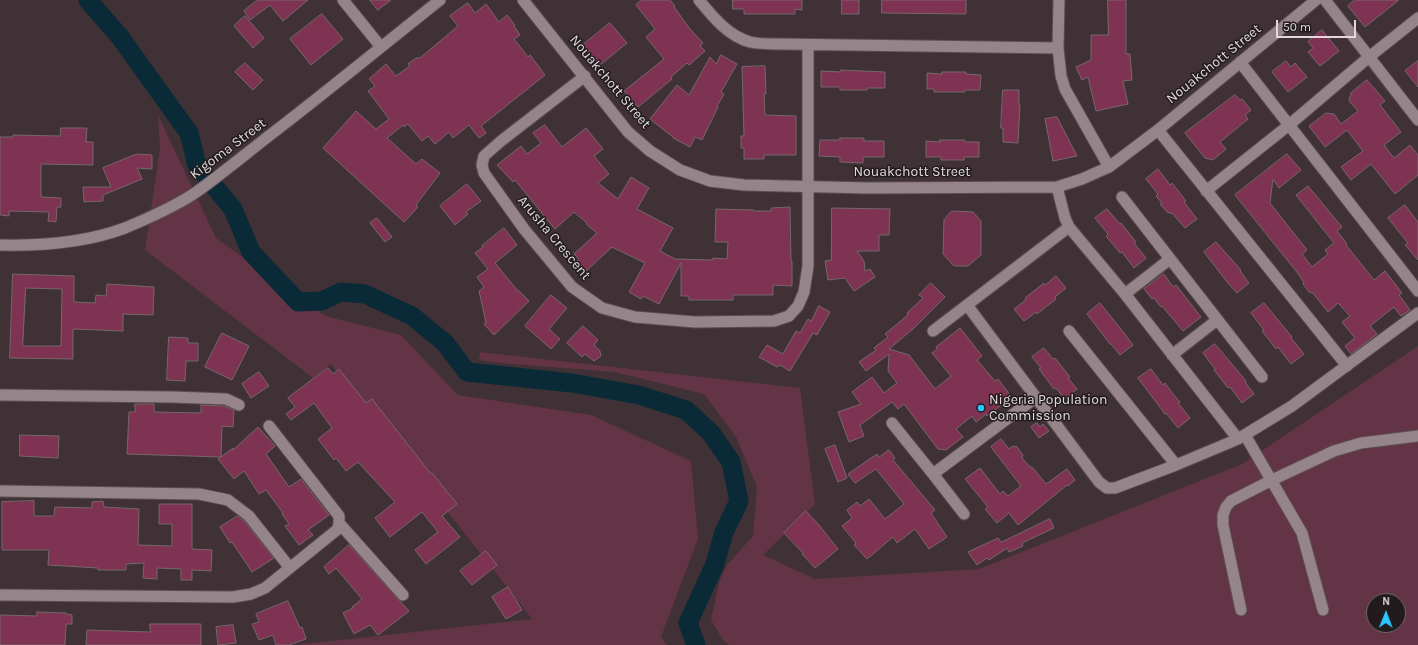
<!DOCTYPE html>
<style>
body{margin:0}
#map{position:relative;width:1418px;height:645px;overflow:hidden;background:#3f3135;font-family:Karla,sans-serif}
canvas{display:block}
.north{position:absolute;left:1366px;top:593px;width:40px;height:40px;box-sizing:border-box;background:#211b1d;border:1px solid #6f6769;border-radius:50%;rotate:1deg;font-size:11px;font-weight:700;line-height:16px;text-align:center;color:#e3d9dc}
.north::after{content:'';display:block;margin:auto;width:14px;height:18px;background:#29c8ff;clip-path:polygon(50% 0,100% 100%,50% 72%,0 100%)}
.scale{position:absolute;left:1276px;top:20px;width:80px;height:18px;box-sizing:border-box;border:2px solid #e3d9dc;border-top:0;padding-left:5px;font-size:12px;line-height:14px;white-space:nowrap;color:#e3d9dc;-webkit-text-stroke:3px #211b1d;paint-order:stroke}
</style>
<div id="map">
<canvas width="1418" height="645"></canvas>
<div class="north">N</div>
<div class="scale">50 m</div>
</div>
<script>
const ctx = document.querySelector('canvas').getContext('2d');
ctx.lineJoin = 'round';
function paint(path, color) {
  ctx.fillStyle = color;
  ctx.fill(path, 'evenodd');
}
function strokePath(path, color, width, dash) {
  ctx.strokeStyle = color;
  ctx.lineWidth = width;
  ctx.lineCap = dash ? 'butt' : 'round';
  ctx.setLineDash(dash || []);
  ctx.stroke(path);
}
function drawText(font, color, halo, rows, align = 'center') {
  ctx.font = font + ' Karla,sans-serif';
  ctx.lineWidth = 3;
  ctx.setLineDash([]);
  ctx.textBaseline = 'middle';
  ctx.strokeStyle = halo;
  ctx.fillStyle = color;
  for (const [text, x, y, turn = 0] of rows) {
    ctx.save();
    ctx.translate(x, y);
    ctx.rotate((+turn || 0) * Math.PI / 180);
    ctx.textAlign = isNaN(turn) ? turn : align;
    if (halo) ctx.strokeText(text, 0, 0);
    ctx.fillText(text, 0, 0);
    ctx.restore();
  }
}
const green = new Path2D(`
 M158 115 216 238 325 316 401 335 458 395 591 415 691 461 698 539 661 637 667 645H295L532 619 331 364 313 378 145 250 160 148Z
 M1418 346V645H729L723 640 711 620 719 583 727 565 753 536 757 487 736 437 704 394 615 372 499 363 479 360 480 352 800 388 815 504 763 555 815 579 979 569 1242 464ZM1374 601H1398V625H1374Z`);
const river = new Path2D(`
 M88 0 120 37 189 133 197 165 233 209 251 252 298 302 322 301 341 292 365 294 412 316 445 343 467 372 572 383 639 395 686 410 711 433 731 462 739 501 724 532 715 564 688 623 696 645`);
const building = new Path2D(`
 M258 0H308L283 21 270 5 250 20 244 11Z
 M370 0H391L378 10Z
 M642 0H670L675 6 674 7 690 29 703 43 700 46 705 51 689 65 687 63 671 77 672 79 638 107 624 91 664 59 646 37 655 29 636 5Z
 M733 0H802V10L795 9V14H744V9H733Z
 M842 0H859V14H842Z
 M882 0H966V14L882 13Z
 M1108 0H1126V54H1130L1132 80 1123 81 1128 104 1096 111 1088 77 1082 80 1076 67 1091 60V35H1108Z
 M1355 0H1399L1365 27 1348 6Z
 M468 3 475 13 486 4 499 22 507 15 515 25 514 26 520 35 514 39 528 57 530 55 545 75 481 126 486 133 479 138 469 125 453 138 449 132 435 144 428 136 422 141 408 124 404 127 403 125 387 138 416 164 422 159 440 173 416 205 418 207 404 222 323 148 356 111 376 129 389 119 368 91 375 86 369 79 386 64 396 76 410 66 408 64 416 58H420L458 26 450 16Z
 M322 14 343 39 311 65 290 39Z
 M245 16 264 38 253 48 234 26Z
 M610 23 627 43 600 65 583 45Z
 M1322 30 1339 51 1320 66 1308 52 1313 48 1308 42Z
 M721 55 737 64 721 92 724 94 717 106 718 107 702 140 695 137 690 147 673 138V137L650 119 677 85 689 95 710 57 716 64Z
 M1286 61 1291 67 1295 63 1307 77 1288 92 1272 72Z
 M1418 61V87L1405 71Z
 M245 63 263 80 253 90 235 72Z
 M765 66 766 94H764L765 115 796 116V155H764V159H744V148H741V136H744L742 67Z
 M841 70 885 72V88H867V90H840V87H821V71L841 72Z
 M942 72H966V74L981 75 980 90H965V92H934V89H927V73L942 74Z
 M1367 80 1385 101 1380 105 1401 132 1384 145 1394 158 1410 145 1418 155V175L1395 194 1371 164 1351 180 1341 167 1363 151 1347 130 1325 147 1309 126 1326 113 1334 114 1341 124 1358 111 1349 101 1351 93Z
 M1003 90H1019V105H1020L1018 143 1003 142V128H1001Z
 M1235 95 1240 100 1242 99 1251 110 1245 115 1248 119 1220 142 1226 149 1213 160 1205 158 1185 133Z
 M1057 117 1077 156 1053 161 1045 119Z
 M545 125 562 147 586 128 603 149 594 156 609 174 598 183 618 199 631 177 649 188 637 209 673 228 660 251 675 259 713 260V258L727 259 728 242H715L716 209 754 210V211H771V208L790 207 791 261H792V286L773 285V295H733V300H689V296H681V263L659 304 643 296 641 299 629 292 645 263 612 247 586 271 577 261 579 259 574 254 597 233 586 224 587 223 574 212 555 229 515 180 513 182 497 165 521 146 527 154 541 143 533 133Z
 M61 128H87L86 142H93V165L41 164V197L61 198V207H57L56 222 48 221 49 212 9 211V216L0 215V137H13V135L60 136Z
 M840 138H864V141H884V157H863V163L840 162V157L819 156 820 140H840Z
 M940 140H965V142H979V157H964V160H941V157H926V141L940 142Z
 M137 154 152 155V169L137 168 142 179 103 195V201L84 202 83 187H111L103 168Z
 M1287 154 1301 170 1279 188 1273 179 1270 203 1307 250 1302 254 1312 267 1328 254 1325 250 1334 243 1296 195 1308 186 1342 227 1337 231 1347 244 1346 245 1374 280 1385 271 1402 293 1399 295 1410 310 1401 316 1394 307 1370 326 1377 334 1351 354 1345 346 1355 338 1342 322 1350 316 1338 303 1328 312 1312 292 1310 293 1303 284 1304 283 1300 276 1235 195Z
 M1158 169 1170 185 1172 183 1186 201 1184 202 1197 219 1185 228 1172 213 1171 214 1169 212 1168 213 1160 204 1162 203 1156 196 1158 194 1146 179Z
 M467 184 481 201 466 212 468 214 455 225 440 206Z
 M1405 205 1418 222V260L1405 245 1408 243 1388 218Z
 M832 208 890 209 889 235H879V251H857L864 261 865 271 870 269 875 277 854 291 845 278 828 280 825 261 831 260Z
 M1107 209 1120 224 1121 223 1136 242 1134 243 1146 258 1134 268 1122 252 1120 253 1106 236 1108 234 1095 218Z
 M952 211 973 212 981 221V255L968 266H954L943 254 944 220Z
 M377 218 392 237 385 242 370 223Z
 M504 228 517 245 495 263 518 291H519L529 301 494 335 484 324 486 323 479 291 484 287 477 277 488 269 475 253 483 247 482 246Z
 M1216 242 1241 270 1240 271 1249 283 1237 293 1227 282 1204 252Z
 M13 274 74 276V302L95 303 96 295 106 296 107 284 154 287 153 315 123 314V331L73 329V359L10 358ZM26 288 62 289 61 346H23Z
 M1164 274 1173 287 1176 285 1201 317 1183 331 1162 306 1161 307 1154 298 1152 299 1144 289Z
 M1056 276 1066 288 1055 297 1056 299 1037 314 1036 312 1024 321 1014 309 1026 300 1025 298 1044 283 1045 285Z
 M931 283 945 297 914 328 889 349 909 355 935 389 951 376 932 353 937 349 936 347 960 328 982 356 977 360 995 381 998 379 1010 395 1003 400 1005 402 987 416 986 414 976 422 972 416 956 429 963 437 946 450 938 449 904 404 898 409 892 402 860 425 864 436 849 442 838 412 861 404 852 392 872 377 884 393 897 383 888 371 889 354 866 371 859 362 876 350 874 348 888 337 885 334 908 315 907 313 923 298 919 295Z
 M551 295 567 308 549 329 560 339 551 349 525 326Z
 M1100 303 1124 333 1133 345 1120 355 1111 344H1110L1087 314Z
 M1264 303 1292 337 1291 338 1304 354 1291 364 1278 347 1276 349 1262 331 1264 330 1251 313Z
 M819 306 830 312 817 335 813 333 790 371 780 365 777 367 759 357 767 345 783 354 796 331 800 333 808 319 811 321Z
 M583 326 598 340 594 345 600 351 601 356 594 361 585 354 582 357 567 343Z
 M222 333 249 346 232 380 205 367Z
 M169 337 188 338V343H198V361H186L185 381 167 380Z
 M1215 344 1246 381 1245 382 1254 394 1242 403 1230 387 1228 388 1214 370 1215 369 1203 353Z
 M1044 348 1053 359 1055 358 1070 377 1068 378 1077 389 1065 399 1056 388 1054 389 1039 369 1041 368 1032 357Z
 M328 368 333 374 339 369 366 403 372 399 431 474 432 473 457 504 442 516 460 537 426 564 415 550 438 532 422 512 390 537 375 518 395 502 358 462 346 471 336 458 334 460 318 439 332 428 314 403 291 420 286 414 295 407 288 398Z
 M1151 369 1163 385 1165 383 1173 394 1180 402 1178 403 1190 418 1178 428 1166 413 1165 414 1138 378Z
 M259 372 269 386 251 398 242 384Z
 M135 404H154V412L201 413V405L224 406 234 410 233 427 222 426 221 457 233 448V450L258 427 275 446 266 454 289 487 301 479 329 515 308 530 313 535 299 545 285 526 289 524 282 514 283 513 266 490 259 494 244 471 234 479 218 459 221 457 127 454 129 412H135Z
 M1037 423 1040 427 1043 424 1049 431 1039 438 1031 427Z
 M20 435 59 436 58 458 20 456Z
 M1001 439 1009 449 1013 446 1017 447 1023 455 1022 458 1029 466 1033 468 1046 484 1067 469 1075 480 1068 486 1067 485 1018 525 1009 513 997 523 985 509 988 507 965 479 980 468 1000 494 1003 491 1008 496 1021 486 991 447Z
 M835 445 847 478 838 482 825 449Z
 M889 450 895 458 893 460 935 510 931 513 947 537 929 549 915 529 897 543 893 537 867 559 854 545 856 543 842 526 852 518 847 510 857 502 860 506 869 499 885 519 904 504 876 469 855 483 848 474 877 454 879 457Z
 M34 501V516H54L55 507 92 508V502L103 501 104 507 139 509 138 545 172 546V524H159V504H192V549L212 550 211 571 192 570V580H181V569L157 568V579L143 578 144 563 126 564V570H98V568L48 565 49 550H2V502Z
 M806 511 819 525 838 549 815 568 802 554 803 553 784 533Z
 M238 516 244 521 274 558 252 572 232 542 230 543 220 527Z
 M1050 519 1054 528 1022 543 1023 546 1009 552 1007 548 989 560 987 558 977 565 968 552 998 538 1001 542Z
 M349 545 409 611 378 635 370 625 354 634 343 613 353 608 352 607 362 599 336 568 329 574 324 567Z
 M486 551 497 565 472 585 460 571Z
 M508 587 522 610 506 619 492 597Z
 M288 601 300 628 302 627 306 639 289 645H276L273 635 259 640 252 624 259 622 256 614Z
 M37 612 66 613V614L72 615V624H66L65 645H0V615L37 616Z
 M150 624H201V645H86L87 630 150 632Z
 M233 625 236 643 218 645 216 627Z`);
const minor = new Path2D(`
 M343 0 381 47
 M523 0 628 132 650 151 680 170 710 181 744 185 867 188 1057 187 1082 179 1109 167 1158 130 1316 0
 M699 0C713 17 728 36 750 42 759 44 769 44 778 44L1058 48 1061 76 1065 89 1109 167
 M1325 0 1418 120
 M1058 48 1059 0
 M1240 62 1418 291
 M585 76 501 141 484 156 482 165 484 173 524 229 572 287 602 308 635 317 695 322 774 321 789 316 798 306 804 292 808 266V45
 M1158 130 1347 366
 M1057 187 1065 218 1069 227 1125 294 1238 439
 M1206 191 1289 125 1369 57 1418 18
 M1122 197 1262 377
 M0 245C42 246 85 243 125 228 149 218 174 207 195 193 219 176 242 157 265 139 324 94 382 46 440 0
 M1125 294 1170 259
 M967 305 1099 482 1107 488H1115L1176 465 1238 439 1292 406 1418 313
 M933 331 1069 227
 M1069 331 1176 465
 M1172 355 1217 320
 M0 395 172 397 226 399 239 405
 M892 423 933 474 964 514
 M1245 435 1302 533 1323 610
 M933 474 1035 398
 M0 491 199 494 228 500 249 516 290 568
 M339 523 403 595
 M0 595 233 597 251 594 265 588 338 529 339 523V516L269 426
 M1241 610 1223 525V515L1226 507 1231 501 1272 480 1334 451 1361 443 1418 436`);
const markers = [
 [981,408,4,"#29c8ff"]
];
const streetNames = [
 ["Nouakchott Street",1214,64,-39],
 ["Nouakchott Street",610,82,50],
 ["Kigoma Street",228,149,-37],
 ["Nouakchott Street",912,172],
 ["Arusha Crescent",554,238,50]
];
const poiNames = [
 ["Nigeria Population",989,400],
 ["Commission",989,416]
];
paint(green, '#623445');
strokePath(river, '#092a36', 19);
paint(building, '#7f3352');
strokePath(building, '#77676c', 1);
strokePath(minor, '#5b4e52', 13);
strokePath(minor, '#958489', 11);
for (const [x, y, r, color] of markers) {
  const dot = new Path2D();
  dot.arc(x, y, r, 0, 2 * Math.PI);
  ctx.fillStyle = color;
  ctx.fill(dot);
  strokePath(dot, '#211b1d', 1.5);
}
drawText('14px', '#e3d9dc', '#211b1d', streetNames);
drawText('14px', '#e3d9dc', '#211b1d', poiNames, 'left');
</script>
